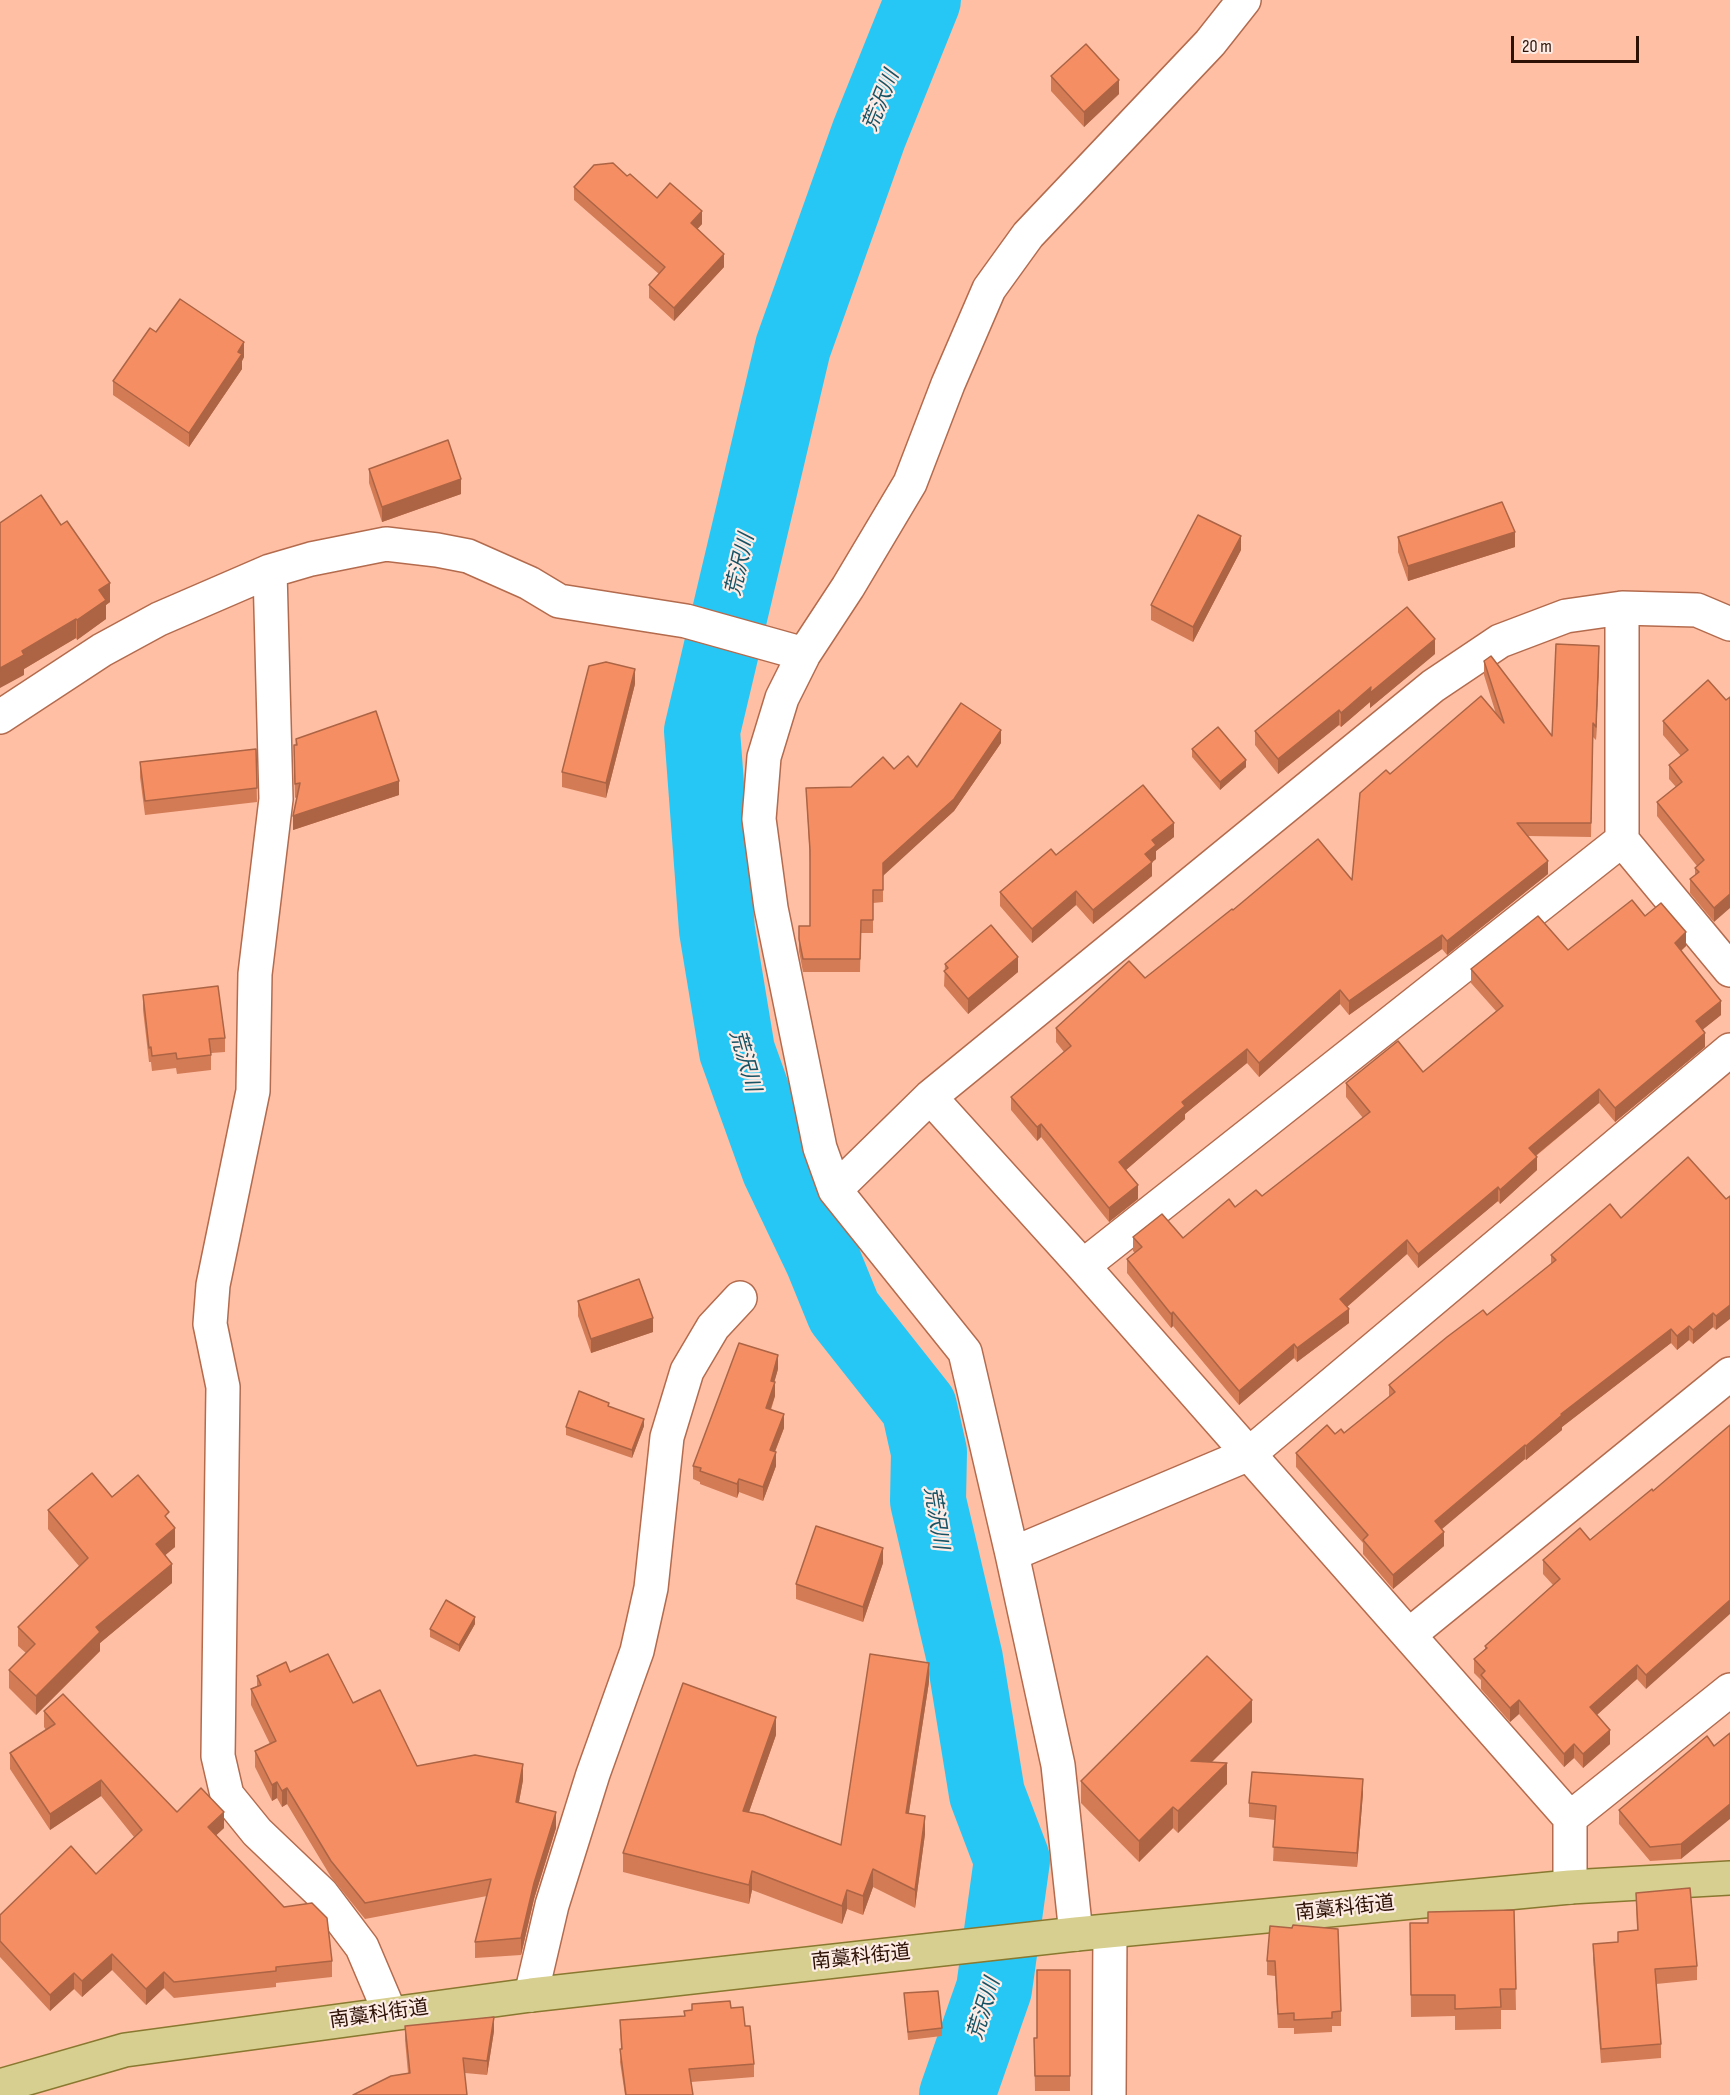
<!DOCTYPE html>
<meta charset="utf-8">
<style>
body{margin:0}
#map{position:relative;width:1730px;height:2095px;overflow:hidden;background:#ffbfa4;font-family:"Sofia Sans Condensed",sans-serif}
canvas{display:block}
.scale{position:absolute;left:1511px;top:36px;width:128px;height:27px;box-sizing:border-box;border:3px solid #2d1105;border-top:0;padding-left:8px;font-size:18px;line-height:21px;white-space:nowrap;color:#2d1105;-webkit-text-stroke:4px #fdece5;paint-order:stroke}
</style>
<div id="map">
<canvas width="1730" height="2095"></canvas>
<div class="scale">20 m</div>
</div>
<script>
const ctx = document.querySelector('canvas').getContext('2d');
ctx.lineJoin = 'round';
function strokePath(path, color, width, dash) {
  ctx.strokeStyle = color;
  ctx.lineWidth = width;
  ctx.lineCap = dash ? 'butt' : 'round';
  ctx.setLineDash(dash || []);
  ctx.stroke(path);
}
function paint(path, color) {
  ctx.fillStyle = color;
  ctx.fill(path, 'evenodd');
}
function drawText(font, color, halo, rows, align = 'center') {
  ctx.font = font + ' "Sofia Sans Condensed","Noto Sans JP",sans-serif';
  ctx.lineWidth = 4.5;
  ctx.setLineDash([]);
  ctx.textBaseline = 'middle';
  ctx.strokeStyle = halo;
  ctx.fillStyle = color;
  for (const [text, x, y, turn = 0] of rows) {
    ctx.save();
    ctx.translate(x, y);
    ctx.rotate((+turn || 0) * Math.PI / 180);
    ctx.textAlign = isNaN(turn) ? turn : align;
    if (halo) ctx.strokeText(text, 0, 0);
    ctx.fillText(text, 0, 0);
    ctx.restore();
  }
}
const river = new Path2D(`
 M923 0 869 134 793 347 702 731 717 930 737 1051 779 1168 822 1258 844 1312 919 1407 929 1452 928 1501 965 1659 987 1794 1012 1860 994 1989 957 2095`);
const minor = new Path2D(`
 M270 571 276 799 255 974 253 1091 213 1285 210 1324 223 1387 218 1756 227 1795 257 1832 322 1894 362 1947 390 2013
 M0 717 102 650 159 619 270 571 311 559 386 544 437 550 468 556 529 583 559 601 686 621 804 654
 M1622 840V608
 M930 1097 1083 1266 1570 1818V1887
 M835 1190 930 1097 1433 686 1500 641 1566 616 1622 608 1697 610 1730 624
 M1083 1266 1622 840 1730 970
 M1012 1554 1249 1454 1730 1050
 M1409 1635 1730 1374
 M1570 1818 1730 1690
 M1076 1934 1058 1765 1012 1554 965 1352 835 1190 820 1148 771 908 759 819 764 757 782 698 804 654 848 587 910 483 948 384 989 289 1028 235 1210 43 1244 0
 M531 1995 552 1905 593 1774 637 1651 651 1588 667 1437 687 1371 713 1327 740 1298
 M1109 2095 1110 1932`);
const major = new Path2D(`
 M0 2086 125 2050 531 1995 1076 1934 1570 1887 1730 1878`);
const wall = new Path2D(`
 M1051 76 1119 94 1084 127 1051 91Z
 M627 176 657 198 702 224 697 229 724 267 674 321 649 298V285L659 274 574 200V187Z
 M156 332 244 357 242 361V369L189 447 113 395V381Z
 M369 469 461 494 382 522 369 483Z
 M0 523 110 602 106 605V619L77 640 76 638 24 669V675Z
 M1398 537 1515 547 1408 581 1398 552Z
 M1241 550 1193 642 1151 620V605Z
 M1435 654 1370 708V702L1341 727 1339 725 1278 774 1255 745V731Z
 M1599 660 1596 740 1593 737 1591 837 1528 836 1548 874 1447 955 1442 949 1349 1015 1340 1004 1259 1077 1247 1063 1185 1114V1119L1126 1170 1138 1199 1109 1222 1041 1137 1037 1141 1011 1110V1097L1064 1052 1056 1042V1028L1145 978 1233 910 1352 880 1390 774 1496 714 1484 675V661L1552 736Z
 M635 684 606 798 562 787V772Z
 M1726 700 1714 922 1690 893V879L1695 875V868L1697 866 1657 816V802L1676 787 1669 779V765L1681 756 1663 735V721Z
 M296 739 399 795 293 830 297 797 295 798 294 759Z
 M1001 743 954 811 883 875V902L873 903V933H861L860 972H803L799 951V926H810V862L806 788 851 787 894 769 917 767Z
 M256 749 257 802 145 815 140 777V762Z
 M1192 749 1246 767 1220 790 1192 757Z
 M1174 837 1156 851V859L1152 862V876L1093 924 1076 905 1032 943 1000 906V892L1056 855Z
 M1645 916 1686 946 1681 951 1721 1015 1702 1030 1705 1047 1615 1122 1599 1103 1536 1156 1537 1170 1500 1204 1498 1201 1418 1268 1407 1254 1347 1307 1349 1323 1297 1362 1294 1358 1239 1405 1173 1326 1171 1328 1127 1273V1259L1135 1253 1133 1251V1237L1183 1238 1235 1207 1262 1196 1363 1118 1346 1097V1083L1423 1072 1496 1011 1471 983V969L1568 950Z
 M945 964 1018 972 968 1014 944 986Z
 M143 995 225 1038V1052L211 1053V1070L177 1074 176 1068 152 1071 151 1062H149L143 1010Z
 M1726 1199 1716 1330 1713 1327 1693 1344 1689 1340 1677 1350 1671 1343 1562 1427V1430L1526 1460 1525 1459 1441 1529 1444 1546 1393 1589 1363 1554V1543L1296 1467V1453L1335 1434 1344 1433 1389 1397V1385L1487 1315 1551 1264V1255L1621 1218Z
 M578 1301 653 1332 591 1353 578 1316Z
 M778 1369 774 1382 775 1396 771 1410 784 1428 775 1452 776 1466 763 1501 739 1492 737 1498 700 1484V1482L693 1479V1466Z
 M609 1406 644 1426 632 1458 566 1435V1427Z
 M1652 1489 1646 1689 1637 1679 1597 1715 1610 1744 1583 1768 1574 1758 1564 1767 1519 1714 1510 1722 1481 1689V1680L1474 1673V1659L1485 1649V1646L1553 1585 1543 1574V1560L1590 1540Z
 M112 1497 169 1520 175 1547 165 1555 172 1583 100 1643V1651L36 1715 9 1688V1670L26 1653 18 1646V1627L79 1566 48 1529V1510Z
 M883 1563 863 1622 796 1599V1584Z
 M475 1624 459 1652 430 1637V1629Z
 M290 1672 353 1703 417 1766 523 1780 519 1802 556 1828 534 1899 521 1955 475 1958V1942L487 1896 365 1919 331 1877 287 1804 282 1807 277 1798 272 1801 255 1767V1751L270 1744 251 1705V1689L257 1686V1676Z
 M929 1682 909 1813 925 1834 915 1908 873 1887 863 1915 847 1909 842 1924 752 1890 749 1904 623 1872V1853L776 1735 749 1812 841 1845Z
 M44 1711 177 1812 224 1828 216 1835 332 1961V1977L276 1983V1987L174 1998 164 1988 146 2005 112 1970 82 1997 74 1989 50 2011 0 1957V1915L96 1874 134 1837 101 1796 50 1830 10 1769V1753L46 1730 44 1727Z
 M1252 1722 1211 1762 1227 1784 1178 1833 1173 1828 1139 1862 1081 1803V1781Z
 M1707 1736 1681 1859 1650 1861 1619 1824V1810Z
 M1363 1793 1357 1867 1273 1861 1275 1820 1249 1817V1803Z
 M1636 1893 1697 1966V1980L1656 1984 1661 2044V2058L1601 2063 1593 1959V1944L1618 1942V1932L1637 1930Z
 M1514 1910 1516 2010H1501V2029L1455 2030V2016L1411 2017 1410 1923H1428Z
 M1270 1926 1341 2011V2026H1332V2032L1294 2034V2028H1278L1275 1976 1267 1975V1961Z
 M1070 1970V2091H1035L1034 2038H1037Z
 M904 1993 942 2028V2036L908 2040Z
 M731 2008 745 2026 754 2064V2077L691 2082 693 2095H625L620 2062 621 2049 620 2020 684 2016Z
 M405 2026 494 2031 487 2075 465 2073H408L405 2040Z`);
const shadedWall = new Path2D(`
 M1119 80V94L1084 127V112Z
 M702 211V224L691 236V223Z
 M724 254V267L674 321V308Z
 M244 342V357L242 361V369L189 447V433Z
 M461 479V494L382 522V507Z
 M1515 532V547L1408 581V566Z
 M1241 536V550L1193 642V627Z
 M110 583V602L106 605V619L77 640V620L99 590Z
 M76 619V638L24 669V675L0 688V668L22 651Z
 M1435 639V654L1370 708V702L1341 727V713L1371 687Z
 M1599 646V660L1596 740V727Z
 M635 669V684L606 798V783Z
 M1339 710V725L1278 774V759Z
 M1001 730V743L954 811 883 876V863Z
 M1246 760V767L1220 790V782Z
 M399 781V795L293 830V816Z
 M1174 823V837L1156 851V859L1149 865 1152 862V876L1093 924V910L1145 854 1152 840Z
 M1548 861V874L1447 955V941Z
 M1076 891V905L1032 943V929Z
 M1730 894V908L1714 922V908Z
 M1686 932V946L1675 956V943Z
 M1442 935V949L1349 1015V1001Z
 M1018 957V972L968 1014V999Z
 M1340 990V1004L1259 1077V1063Z
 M1721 1001V1015L1696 1035V1021Z
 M1705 1033V1047L1615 1122V1108Z
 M1247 1049V1063L1185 1114V1119L1119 1176V1162L1182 1102Z
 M1599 1089V1103L1529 1161V1148Z
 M1041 1124V1137L1037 1141V1127Z
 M1537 1157V1170L1500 1204V1190Z
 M1138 1185V1199L1109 1222V1208Z
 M1498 1187V1201L1418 1268V1254Z
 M1407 1240V1254L1340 1313V1299Z
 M1730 1305V1319L1716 1330V1316Z
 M1349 1309V1323L1297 1362V1348Z
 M1173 1312V1326L1171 1328V1314Z
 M1713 1313V1327L1693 1344V1330Z
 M653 1318V1332L591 1353V1339Z
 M1689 1326V1340L1677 1350V1336Z
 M1671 1329V1343L1562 1427V1430L1526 1460V1446L1561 1414Z
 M1294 1344V1358L1239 1405V1391Z
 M778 1355V1369L771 1394V1381Z
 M775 1382V1396L766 1422V1408Z
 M784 1414V1428L770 1464V1450Z
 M644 1419V1426L632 1458V1450Z
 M1525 1445V1459L1435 1535V1521Z
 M776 1452V1466L763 1501V1487Z
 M739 1479V1492L737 1498V1484Z
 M175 1528V1547L156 1563V1544Z
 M1444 1532V1546L1393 1589V1575Z
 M883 1548V1563L863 1622V1607Z
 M172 1564V1583L100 1643V1651L36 1715V1696L96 1627Z
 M1730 1600V1614L1646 1689V1675Z
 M475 1617V1624L459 1652V1645Z
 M929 1663V1682L906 1831V1813Z
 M1637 1665V1679L1590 1721V1707Z
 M1252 1700V1722L1191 1783V1761Z
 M1519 1700V1714L1510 1722V1708Z
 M776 1717V1735L743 1829V1811Z
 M1610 1730V1744L1583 1768V1754Z
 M1574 1744V1758L1564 1767V1754Z
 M1227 1763V1784L1178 1833V1811Z
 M523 1764V1780L516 1818V1802Z
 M1363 1779V1793L1357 1867V1853Z
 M101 1780V1796L50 1830V1814Z
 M277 1782V1798L272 1801V1785Z
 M287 1788V1804L282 1807V1791Z
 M1730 1804V1819L1681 1859V1844Z
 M1173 1807V1828L1139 1862V1841Z
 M224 1812V1828L208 1843V1827Z
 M556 1812V1828L534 1899 521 1955V1938L534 1883Z
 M925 1816V1834L915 1908V1890Z
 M873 1869V1887L863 1915V1896Z
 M752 1871V1890L749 1904V1885Z
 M847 1890V1909L842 1924V1906Z
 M112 1954V1970L82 1997V1981Z
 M164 1972V1988L146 2005V1989Z
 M74 1973V1989L50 2011V1995Z
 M494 2017V2031L487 2075V2061Z`);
const building = new Path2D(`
 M1086 44 1119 80 1084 112 1051 76Z
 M613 163 627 176 630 174 657 198 670 183 702 211 691 223 724 254 674 308 649 285 665 267 574 187 594 165Z
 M180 299 244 342 238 352 242 354 189 433 113 381 150 328 156 332Z
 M448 440 461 479 382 507 369 469Z
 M41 495 61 525 67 521 110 583 99 590 106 600 77 620 76 619 22 651 24 655 0 668V523Z
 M1502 502 1515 532 1408 566 1398 537Z
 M1198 515 1241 536 1193 627 1151 605Z
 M1407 607 1435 639 1370 693 1371 687 1341 713 1339 710 1278 759 1255 731Z
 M1556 644 1599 646 1596 727 1593 723 1591 823H1517L1548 861 1447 941 1442 935 1349 1001 1340 990 1259 1063 1247 1049 1182 1102 1185 1106 1119 1162 1138 1185 1109 1208 1041 1124 1037 1127 1011 1097 1071 1046 1056 1028 1129 961 1145 978 1232 909 1233 910 1318 839 1352 880 1360 793 1386 770 1390 774 1481 696 1504 723 1484 661 1491 656 1552 736Z
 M606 662 635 669 606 783 562 772 589 666Z
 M1708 680 1726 700 1730 697V894L1714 908 1690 879 1699 872 1695 868 1704 860 1657 802 1682 782 1669 765 1688 750 1663 721Z
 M961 703 1001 730 954 799 883 863V890H873V920H861L860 959H803L799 939V926H810V850L806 788 851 787 883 757 894 769 908 756 917 767Z
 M376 711 399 781 293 816 300 783 295 784 294 745H297L296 739Z
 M1218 727 1246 760 1220 782 1192 749Z
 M256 749 257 788 145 801 140 762Z
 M1143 785 1174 823 1152 840 1156 845 1145 854 1152 862 1093 910 1076 891 1032 929 1000 892 1051 849 1056 855Z
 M1632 900 1645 916 1661 903 1686 932 1675 943 1721 1001 1696 1021 1705 1033 1615 1108 1599 1089 1529 1148 1537 1157 1500 1190 1498 1187 1418 1254 1407 1240 1340 1299 1349 1309 1297 1348 1294 1344 1239 1391 1173 1312 1171 1314 1127 1259 1142 1247 1133 1237 1162 1214 1183 1238 1229 1199 1235 1207 1256 1190 1262 1196 1370 1112 1346 1083 1398 1041 1423 1072 1503 1006 1471 969 1538 916 1568 950Z
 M991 925 1018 957 968 999 944 971 948 968 945 964Z
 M218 986 225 1038 209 1039 211 1055 177 1059 176 1053 152 1056 151 1047 149 1048 143 995Z
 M1688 1157 1726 1199 1730 1196V1305L1716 1316 1713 1313 1693 1330 1689 1326 1677 1336 1671 1329 1561 1414 1562 1415 1526 1446 1525 1445 1435 1521 1444 1532 1393 1575 1363 1540 1368 1535 1296 1453 1327 1425 1335 1434 1341 1429 1344 1433 1395 1392 1389 1385 1447 1337 1483 1310 1487 1315 1556 1260 1551 1255 1610 1204 1621 1218Z
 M639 1279 653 1318 591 1339 578 1301Z
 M739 1343 778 1355 771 1381 775 1382 766 1408 784 1414 770 1450 776 1452 763 1487 739 1479 737 1484 700 1471 701 1468 693 1466Z
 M579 1391 609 1403 608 1406 644 1419 632 1450 566 1427Z
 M1730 1425V1600L1646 1675 1637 1665 1590 1707 1610 1730 1583 1754 1574 1744 1564 1754 1519 1700 1510 1708 1481 1675 1485 1671 1474 1659 1487 1648 1485 1646 1560 1579 1543 1560 1580 1528 1590 1540 1652 1489 1653 1491Z
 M92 1473 112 1497 138 1475 169 1512 165 1516 175 1528 156 1544 172 1564 96 1627 100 1632 36 1696 9 1670 35 1644 18 1627 88 1558 48 1510Z
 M816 1526 883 1548 863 1607 796 1584Z
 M446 1600 475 1617 459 1645 430 1629Z
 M328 1654 353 1703 380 1690 417 1766 475 1755 523 1764 516 1802 556 1812 534 1883 521 1938 475 1942 491 1879 365 1903 331 1861 287 1788 282 1791 277 1782 272 1785 255 1751 276 1741 251 1689 261 1685 257 1676 286 1662 290 1672Z
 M870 1654 929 1663 906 1813 925 1816 915 1890 873 1869 863 1896 847 1890 842 1906 752 1871 749 1885 623 1853 683 1683 776 1717 743 1811 763 1815 841 1845Z
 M1207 1656 1252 1700 1191 1761 1227 1763 1178 1811 1173 1807 1139 1841 1081 1781Z
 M63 1694 177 1812 201 1788 224 1812 208 1827 284 1907 312 1903 327 1918 332 1961 276 1967V1971L174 1982 164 1972 146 1989 112 1954 82 1981 74 1973 50 1995 0 1941V1915L71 1846 96 1874 142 1830 101 1780 50 1814 10 1753 55 1724 44 1711Z
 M1730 1733V1804L1681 1844 1650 1847 1619 1810 1707 1736 1714 1746Z
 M1252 1772 1363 1779 1357 1853 1273 1847 1276 1806 1249 1803Z
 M1690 1888 1697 1966 1655 1969 1661 2044 1601 2049 1593 1944 1618 1942V1932L1638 1930 1636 1893Z
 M1514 1910 1516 1989H1500L1501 2007 1455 2009V1995H1411L1410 1923H1428V1912Z
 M1293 1925 1338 1929 1341 2011 1332 2012V2018L1294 2020V2013L1278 2014 1275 1961H1267L1270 1926 1292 1928Z
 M1037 1970H1070V2076H1035L1034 2038H1037Z
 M938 1991 942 2028 908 2032 904 1993Z
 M730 2001 731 2008 743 2007 745 2026H750L754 2064 689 2069 693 2095H626L620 2049H622L620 2020 685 2016 684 2011 692 2010V2004Z
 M494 2017 487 2061 463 2058 467 2095H353L391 2076 410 2073 405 2026Z`);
const streetNames = [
 ["南藁科街道",1345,1909,-6],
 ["南藁科街道",861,1958,-6],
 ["南藁科街道",379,2015,-8]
];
const waterNames = [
 ["荒沢川",882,101,-68],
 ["荒沢川",741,565,-77],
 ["荒沢川",744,1061,74],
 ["荒沢川",935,1518,81],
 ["荒沢川",985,2009,-73]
];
strokePath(river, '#27c7f5', 76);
strokePath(minor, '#b46b4d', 36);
strokePath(major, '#89782f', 36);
strokePath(minor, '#fff', 33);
strokePath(major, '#d6cf8f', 33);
paint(wall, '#d37b55');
paint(shadedWall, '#ac6445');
paint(building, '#f58f63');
strokePath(building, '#ac6445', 1.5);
drawText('20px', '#2d1105', '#fdece5', streetNames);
drawText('italic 21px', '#175365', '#fdece5', waterNames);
</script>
